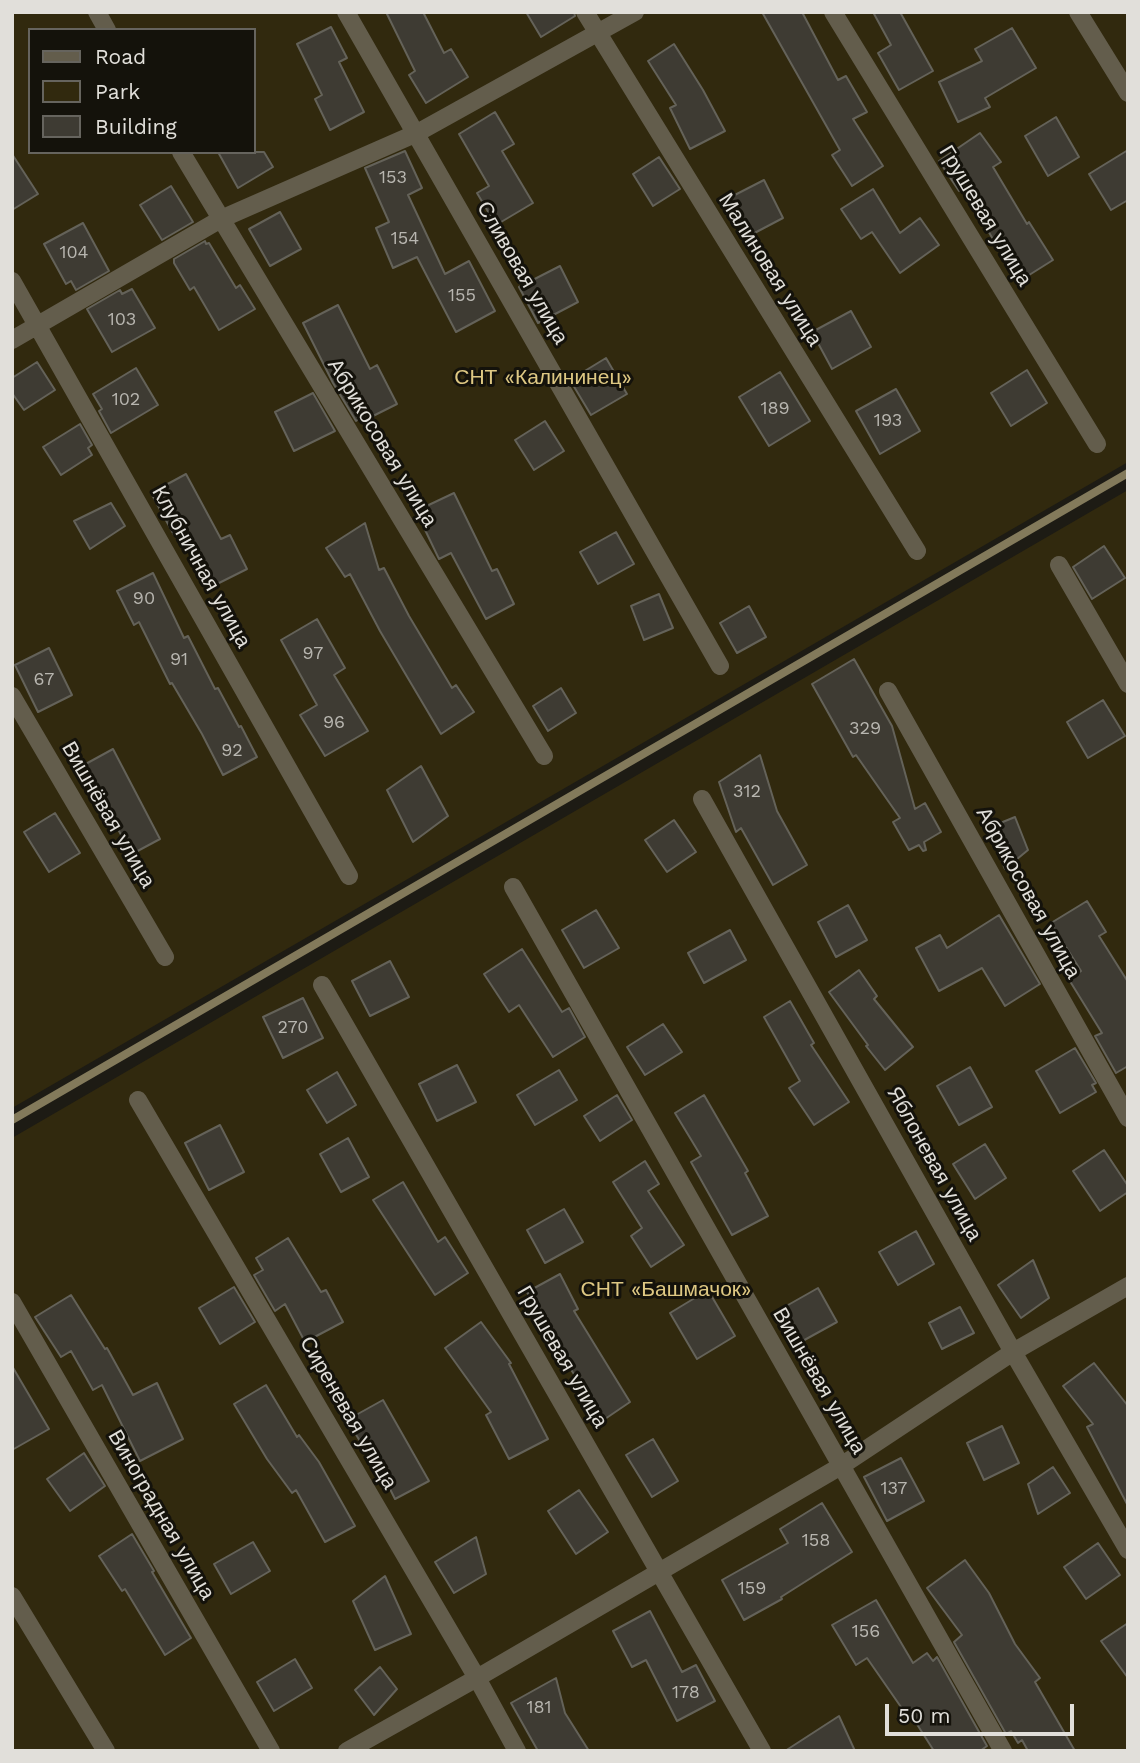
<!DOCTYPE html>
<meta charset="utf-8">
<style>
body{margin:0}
#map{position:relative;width:1140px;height:1763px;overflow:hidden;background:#1d1b14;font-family:"Work Sans",sans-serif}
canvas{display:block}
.frame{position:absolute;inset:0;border:14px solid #e1dfda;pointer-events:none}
.legend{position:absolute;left:28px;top:28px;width:228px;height:126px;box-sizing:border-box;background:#14120b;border:2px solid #66645e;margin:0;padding:9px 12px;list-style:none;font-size:21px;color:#e1dfda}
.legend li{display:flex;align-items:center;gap:14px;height:35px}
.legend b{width:35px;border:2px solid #66645e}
.scale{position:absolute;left:885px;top:1704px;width:189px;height:32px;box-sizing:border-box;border:4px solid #e1dfda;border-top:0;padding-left:9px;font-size:21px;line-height:24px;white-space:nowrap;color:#e1dfda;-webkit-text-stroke:5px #14120b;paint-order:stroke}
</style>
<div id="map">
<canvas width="1140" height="1763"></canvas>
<div class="frame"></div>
<ul class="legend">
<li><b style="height:9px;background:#635d4c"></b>Road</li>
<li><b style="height:19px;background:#31290e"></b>Park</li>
<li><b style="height:19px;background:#3e3b33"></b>Building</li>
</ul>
<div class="scale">50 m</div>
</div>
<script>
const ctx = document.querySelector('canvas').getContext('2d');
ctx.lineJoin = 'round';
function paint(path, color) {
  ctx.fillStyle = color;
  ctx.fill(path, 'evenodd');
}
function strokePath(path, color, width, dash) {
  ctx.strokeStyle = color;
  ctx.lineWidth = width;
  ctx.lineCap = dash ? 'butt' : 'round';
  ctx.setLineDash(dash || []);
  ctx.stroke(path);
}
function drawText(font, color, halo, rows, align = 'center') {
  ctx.font = font + ' "Work Sans",sans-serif';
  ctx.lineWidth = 6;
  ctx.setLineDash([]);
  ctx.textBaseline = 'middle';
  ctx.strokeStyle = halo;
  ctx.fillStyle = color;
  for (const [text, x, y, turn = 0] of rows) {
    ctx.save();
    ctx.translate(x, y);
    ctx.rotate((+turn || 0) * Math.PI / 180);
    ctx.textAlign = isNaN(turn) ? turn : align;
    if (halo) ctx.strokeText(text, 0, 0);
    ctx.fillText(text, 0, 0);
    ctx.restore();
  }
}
const green = new Path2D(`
 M12 12H1128V462L12 1108ZM30 30H254V152H30Z
 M1128 490V1751H12V1138Z`);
const stream = new Path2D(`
 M12 1120 1128 473`);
const building = new Path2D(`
 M386 12H423L444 53 451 49 468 77 426 103 409 75 415 71Z
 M526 12H574L575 16 541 37Z
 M762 12H802L838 80 846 76 867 112 853 119 883 166 852 186 832 155 840 150Z
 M873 12H900L933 71 899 90 878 53 891 45Z
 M331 27 347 58 339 62 364 112 330 130 315 99 322 95 297 44Z
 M1012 28 1036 68 985 98 990 107 958 122 939 82 982 61 975 49Z
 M674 44 703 90 725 131 690 149 670 108 676 105 648 61Z
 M495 112 514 144 502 151 533 203 496 225 477 193 489 186 459 134Z
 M1056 117 1079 157 1048 176 1025 136Z
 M980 133 1001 162 993 167 1027 224 1029 222 1053 260 1018 282 963 188 959 191 939 161Z
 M1128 150V200L1111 210 1089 174Z
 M405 151 422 188 408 195 445 274 469 261 495 311 456 332 417 257 393 268 376 228 389 222 365 168Z
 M218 152H264L273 167 238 188Z
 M12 154 38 194 12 210Z
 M659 157 680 189 653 206 633 174Z
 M764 180 783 218 745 238 725 200Z
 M171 186 193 222 162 240 140 205Z
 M873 189 900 233 920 218 939 245 900 273 872 232 861 239 841 209Z
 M280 212 301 249 270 266 249 229Z
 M83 223 109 271 76 290 71 281 66 284 44 244Z
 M205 241 206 244 209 243 236 288 240 285 255 309 219 330 194 287 190 290 174 263V259Z
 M560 266 578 302 538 323 519 287Z
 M132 289 155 328 112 352 87 309 120 290 122 294Z
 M338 305 370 369 377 365 397 404 361 422 359 419 356 421 333 383 303 323Z
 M851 311 871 347 832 369 812 332Z
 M606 358 627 394 591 415 570 380Z
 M37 362 55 390 24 410 12 393V378Z
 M136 368 158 405 111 433 99 411 102 409 93 394Z
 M1027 370 1047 403 1011 426 991 393Z
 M780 372 810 421 769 446 739 397Z
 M896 389 920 431 880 454 856 411Z
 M313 393 335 431 294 451 275 412Z
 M545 421 564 451 534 470 515 440Z
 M80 424 92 445 88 448 92 455 61 475 43 447Z
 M186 474 221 539 230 535 247 569 211 587 183 530 174 535 151 493Z
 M454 493 492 571 497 569 514 604 486 619 451 553 439 559 416 511Z
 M111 503 125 526 90 549 74 521Z
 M365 523 379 570 384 568 409 616 452 688 456 685 474 712 441 734 380 631 350 574 345 577 326 548Z
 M616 532 634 564 598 584 580 552Z
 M1104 546 1125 578 1092 599 1073 567Z
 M153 573 184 638 188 636 215 689 218 688 239 727 241 726 257 757 223 775 202 734 172 683 170 684 139 622 134 625 117 591Z
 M659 594 673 628 644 640 631 606Z
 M749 606 766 637 737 653 720 623Z
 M317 619 345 668 334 675 368 731 325 756 300 715 317 705 281 640Z
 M49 648 72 695 38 712 15 665Z
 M854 659 892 726 915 809 925 803 941 832 924 842 926 850 923 851 919 845 909 850 893 822 900 818 856 755 853 757 812 684Z
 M561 688 576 713 548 731 533 706Z
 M1103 700 1125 736 1088 758 1067 722Z
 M113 749 160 839 132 854 82 766Z
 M760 755 777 811 807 865 773 885 741 828 736 832 719 782Z
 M421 766 448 816 413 842 387 790Z
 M55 813 80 853 49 872 24 832Z
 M1015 817 1028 850 1005 869 988 828Z
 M674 820 696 852 667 872 645 840Z
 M1087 901 1106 932 1099 936 1128 982V1066L1116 1073 1095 1036 1102 1033 1068 978 1081 971 1051 923Z
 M848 905 867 940 836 957 818 922Z
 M596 910 619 948 584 968 562 930Z
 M999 915 1040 984 1005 1006 982 968 939 991 916 948 940 935 947 948Z
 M730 930 746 960 704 983 688 953Z
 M522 949 562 1012 569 1008 585 1037 553 1057 519 1005 509 1012 484 974Z
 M390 961 409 997 370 1016 352 981Z
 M859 970 877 996 874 999 913 1047 885 1070 866 1046 868 1045 829 992Z
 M303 998 323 1038 283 1058 263 1017Z
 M790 1001 814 1043 811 1045 849 1102 814 1125 789 1088 800 1081 764 1017Z
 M663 1024 682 1052 645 1075 627 1047Z
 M1075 1048 1096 1083 1092 1085 1096 1092 1060 1113 1036 1071Z
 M457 1065 476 1102 437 1121 419 1084Z
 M970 1067 992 1107 959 1125 937 1086Z
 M559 1070 577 1100 535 1125 517 1095Z
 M337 1072 356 1105 327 1123 307 1090Z
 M617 1095 632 1120 600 1141 584 1116Z
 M704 1095 748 1171 745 1173 768 1216 732 1235 691 1162 701 1156 675 1113Z
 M220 1125 244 1172 209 1190 185 1143Z
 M348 1138 369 1177 341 1192 320 1154Z
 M985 1144 1006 1178 975 1199 953 1164Z
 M1104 1150 1128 1186V1192L1100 1211 1073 1171Z
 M645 1161 659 1184 648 1191 684 1245 651 1267 631 1236 642 1228 613 1182Z
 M403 1182 438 1242 445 1237 468 1273 435 1295 373 1200Z
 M564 1209 583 1242 545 1263 527 1230Z
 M916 1231 934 1264 898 1285 879 1252Z
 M288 1238 321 1292 326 1290 343 1322 305 1342 285 1304 275 1311 254 1275 263 1270 256 1258Z
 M1033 1260 1049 1298 1021 1318 998 1285Z
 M560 1274 578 1309 574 1311 630 1402 602 1421 580 1389 582 1387 545 1328 527 1292Z
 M234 1287 255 1322 220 1344 199 1308Z
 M818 1288 837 1322 799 1343 781 1309Z
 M708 1290 735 1336 697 1359 670 1313Z
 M71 1295 105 1349 107 1348 133 1395 157 1383 183 1439 140 1461 102 1385 93 1390 71 1351 61 1357 35 1317Z
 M960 1307 974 1333 942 1349 929 1323Z
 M481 1322 511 1363 509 1364 548 1439 509 1459 486 1415 491 1412 445 1348Z
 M1094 1363 1128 1406V1506L1087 1427 1093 1424 1063 1386Z
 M12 1366 49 1429 12 1450Z
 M266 1385 297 1437 299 1435 319 1462 355 1526 325 1542 296 1490 292 1493 267 1459 234 1404Z
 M383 1400 429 1481 395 1499 370 1449 366 1451 347 1420Z
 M1002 1426 1019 1463 984 1480 967 1443Z
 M653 1439 678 1481 652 1497 626 1455Z
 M84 1453 105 1486 70 1511 47 1479Z
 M901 1458 924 1501 887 1521 864 1477Z
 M1053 1467 1070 1493 1038 1514 1028 1484Z
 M579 1490 608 1532 576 1554 548 1511Z
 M822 1503 852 1552 781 1597 782 1599 744 1620 722 1580 788 1543 780 1529Z
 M132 1534 154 1571 152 1572 191 1638 165 1655 125 1589 122 1591 99 1556Z
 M476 1537 486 1574 454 1593 435 1562Z
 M253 1542 270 1571 231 1594 214 1564Z
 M1098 1543 1120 1575 1086 1599 1064 1567Z
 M965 1560 989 1593 1015 1644 1040 1678 1035 1682 1075 1751H1028L1022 1740 1018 1743 1011 1731 1006 1734 954 1642 962 1635 927 1588Z
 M385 1576 411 1634 375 1650 353 1601Z
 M876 1600 913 1663 927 1653 933 1661 937 1657 987 1746 980 1751H934L913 1718 910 1720 867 1658 856 1665 832 1625Z
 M650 1611 682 1672 696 1665 715 1701 677 1721 646 1660 632 1667 613 1631Z
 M1128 1623V1678L1101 1641Z
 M295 1659 312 1688 274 1711 257 1682Z
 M380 1667 397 1689 374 1715 355 1690Z
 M556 1678 565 1713 589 1751H538L511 1703Z
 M839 1716 855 1751H785Z`);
const minor = new Path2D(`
 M97 12 107 30
 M346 12 720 666
 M585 12 917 551
 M833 12 1097 444
 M1078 12 1128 93
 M181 152 544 756
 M12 281 349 876
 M12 340 221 219 417 133 635 12
 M1059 565 1128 684
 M888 691 1128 1118
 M12 696 165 957
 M702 799 1013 1352 1128 1550
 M513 887 1003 1751
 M322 985 762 1751
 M138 1100 477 1678 517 1751
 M12 1302 271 1751
 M347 1751 477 1678 841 1466 1013 1352 1128 1286`);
const tertiary = new Path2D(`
 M12 1596 106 1751`);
const numberNames = [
 ["153",393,178],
 ["154",405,239],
 ["104",74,253],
 ["155",462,296],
 ["103",122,320],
 ["102",126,400],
 ["189",775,409],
 ["193",888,421],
 ["90",144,599],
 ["97",313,654],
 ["91",179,660],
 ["67",44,680],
 ["96",334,723],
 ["329",865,729],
 ["92",232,751],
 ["312",747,792],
 ["270",293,1028],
 ["137",894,1489],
 ["158",816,1541],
 ["159",752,1589],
 ["156",866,1632],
 ["178",686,1693],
 ["181",539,1708]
];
const streetNames = [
 ["Грушевая улица",985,216,59],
 ["Малиновая улица",770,270,58],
 ["Сливовая улица",522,273,60],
 ["Абрикосовая улица",382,443,59],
 ["Клубничная улица",201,567,61],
 ["Вишнёвая улица",108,815,60],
 ["Абрикосовая улица",1028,893,61],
 ["Яблоневая улица",934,1164,61],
 ["Грушевая улица",562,1357,60],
 ["Вишнёвая улица",819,1381,60],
 ["Сиреневая улица",348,1413,60],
 ["Виноградная улица",161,1515,60]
];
const parkNames = [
 ["СНТ «Калининец»",543,378],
 ["СНТ «Башмачок»",666,1290]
];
paint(green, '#31290e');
strokePath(stream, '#837a5b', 8);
paint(building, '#3e3b33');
strokePath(building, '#646259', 2);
strokePath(minor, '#635d4c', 18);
strokePath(tertiary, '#635d4c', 18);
drawText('18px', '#b8b6b0', null, numberNames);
drawText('21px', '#e1dfda', '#14120b', streetNames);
drawText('21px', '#dec883', '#14120b', parkNames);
</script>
